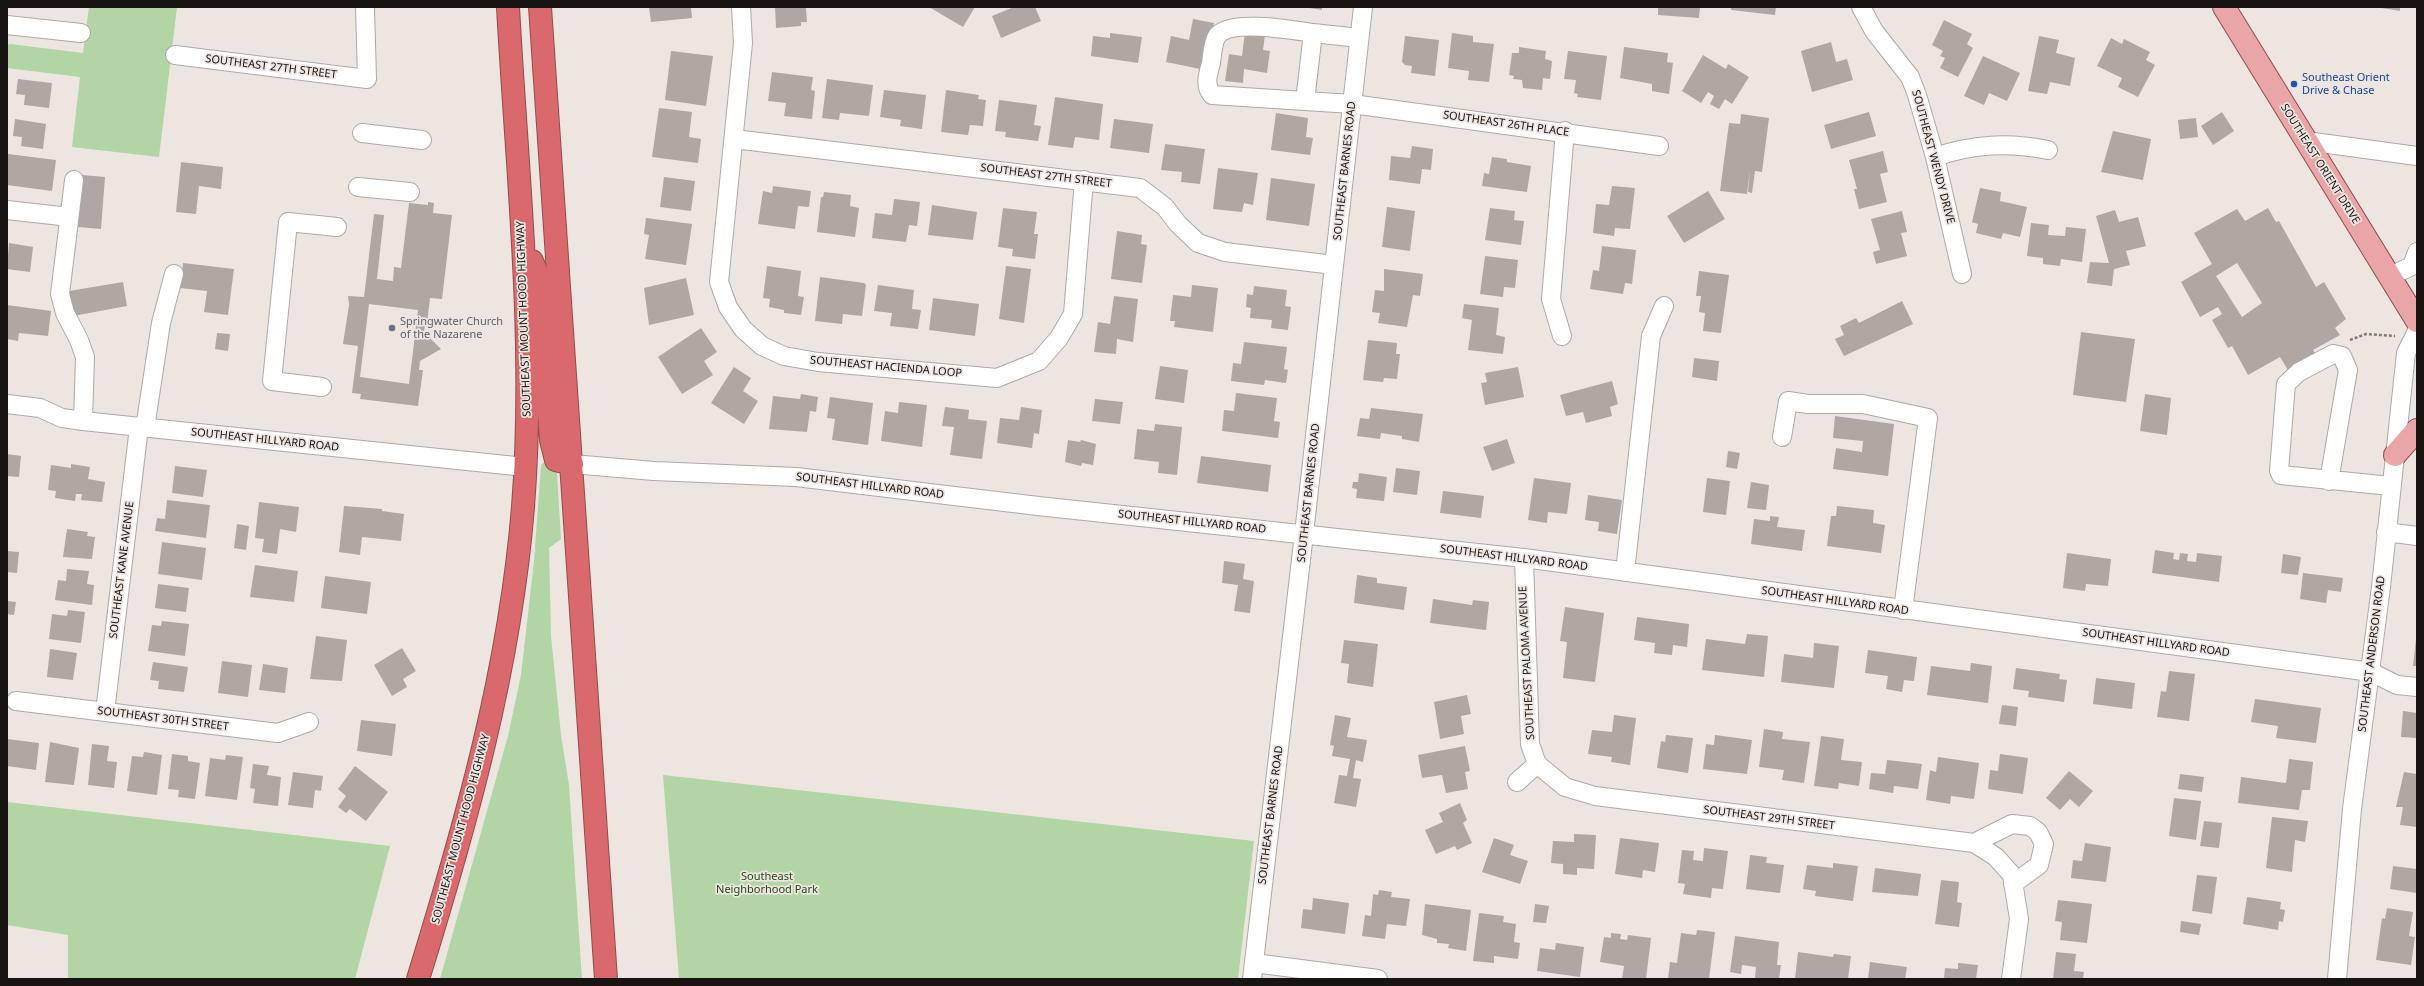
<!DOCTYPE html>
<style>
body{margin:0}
#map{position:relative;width:2424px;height:986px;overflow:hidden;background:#ede5e0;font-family:"Noto Sans",sans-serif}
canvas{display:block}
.frame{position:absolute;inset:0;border:8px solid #171412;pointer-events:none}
</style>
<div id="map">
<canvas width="2424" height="986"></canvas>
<div class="frame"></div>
</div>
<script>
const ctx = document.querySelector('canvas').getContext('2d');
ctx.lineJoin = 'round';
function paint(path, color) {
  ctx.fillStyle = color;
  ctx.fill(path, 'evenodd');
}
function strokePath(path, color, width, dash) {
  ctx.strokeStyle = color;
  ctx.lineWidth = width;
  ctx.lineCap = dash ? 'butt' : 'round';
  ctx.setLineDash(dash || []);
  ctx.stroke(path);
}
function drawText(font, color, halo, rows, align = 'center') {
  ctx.font = font + ' "Noto Sans",sans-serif';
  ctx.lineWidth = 3.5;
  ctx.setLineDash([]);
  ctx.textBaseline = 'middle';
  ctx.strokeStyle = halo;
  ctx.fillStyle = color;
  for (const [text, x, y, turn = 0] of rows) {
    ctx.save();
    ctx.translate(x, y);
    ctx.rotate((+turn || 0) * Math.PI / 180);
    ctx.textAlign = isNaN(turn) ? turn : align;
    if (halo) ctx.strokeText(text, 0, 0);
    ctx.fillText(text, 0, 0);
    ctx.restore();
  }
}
const green = new Path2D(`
 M89 7H177L159 157 72 147 80 77 7 68V45L10 44 83 53Z
 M544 462 557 473 561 539 549 548 551 636 561 735 569 785 582 979H440L508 736 521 675 534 561 541 465Z
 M663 775 1254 841 1238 979H679Z
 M7 802 390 846 355 979H68V935L7 925Z`);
const building = new Path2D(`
 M649 7H691L692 18 651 22Z
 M775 7 806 8 807 22H801V26L776 28Z
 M929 7H975L963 27Z
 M1014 7H1035L1041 21 1001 38 992 16Z
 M1303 7H1322V10Z
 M1658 7H1700L1699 18 1658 15Z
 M1731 7H1776L1775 15 1731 10Z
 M2375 7H2400V11Z
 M1193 19 1214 23 1205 70 1166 62 1171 36 1189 40Z
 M1944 20 1972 34 1967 44 1973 48 1958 77 1940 68 1945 58 1940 56 1943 51 1932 45Z
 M1245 32 1265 35 1263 50 1270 51 1267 73 1244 69 1243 83 1225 81 1229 54 1242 56Z
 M1110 33 1142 37 1138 63 1091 56 1093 36 1110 38Z
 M1452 33 1473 36V42L1494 44 1489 82 1468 80 1469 71 1448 68Z
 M1405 36 1439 40 1435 76 1411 73 1412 66 1405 65 1402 62Z
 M2039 36 2059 40 2056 53 2075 58 2070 86 2050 82 2047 94 2028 91Z
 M2111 38 2122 44 2124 39 2150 52 2146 60 2155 65 2138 97 2118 87 2122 78 2097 66Z
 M1831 42 1836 62 1847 59 1853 80 1812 92 1801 51Z
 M1519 47 1546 51 1545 59 1552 61 1550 79 1543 78 1542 90 1523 88 1522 80 1513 79 1514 76 1509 75 1512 53H1519Z
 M1624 47 1668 53 1667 62 1673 63 1669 94 1652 91V84L1620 78Z
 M671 51 713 56 706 106 665 100Z
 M1568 51 1607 56 1601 100 1577 97 1578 94 1574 93 1576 80 1564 79Z
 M1703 55 1726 69 1728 64 1749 77 1732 104 1725 99 1719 109 1710 104 1714 96 1708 92 1701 103 1682 91Z
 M1983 56 2020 73 2007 101 1989 93 1984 105 1964 96Z
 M772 72 813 77 811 90 815 91 812 119 784 116 786 103 768 101Z
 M18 79 52 83 49 108 24 105 25 95 16 94Z
 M827 79 873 85 869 116 840 113 839 120 822 118Z
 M884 90 926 95 922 129 900 126 901 120 880 117Z
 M946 90 979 95 978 99 986 100 983 126 970 125 968 135 941 132Z
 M1055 97 1103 104 1099 140 1075 137 1073 148 1048 145Z
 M999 100 1037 105 1034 125 1041 126 1038 141 1005 137 1006 132 995 131Z
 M659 108 692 112 689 137 701 139 698 163 652 157Z
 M1869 112 1876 136 1831 149 1824 125Z
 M2222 112 2234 131 2213 145 2201 126Z
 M1276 113 1308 118 1306 137 1313 138 1310 155 1271 150Z
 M1741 114 1769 118 1762 172 1755 171 1752 193 1748 192 1750 170 1747 194 1720 191 1729 123 1740 124Z
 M2196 118 2198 137 2180 139 2178 120Z
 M15 119 46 124 43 149 21 146 22 137 13 136Z
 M1114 119 1153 124 1149 153 1110 148Z
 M2113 131 2151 139 2143 180 2101 172Z
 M1165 144 1205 149 1200 184 1181 182 1182 172 1161 170Z
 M1412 146 1433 149 1431 170 1422 169 1420 184 1389 180 1391 156 1410 158Z
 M1883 151 1888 172 1880 174 1887 202 1859 209 1854 189H1857L1849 160Z
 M8 154 56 160 52 191 7 185Z
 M1492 157 1507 159V162L1531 166 1527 192 1482 186 1484 173 1489 174Z
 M181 162 223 167 221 189 199 186 196 214 176 212Z
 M1218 168 1258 173 1253 205 1244 203 1242 212 1213 209Z
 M82 175 105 177 101 229 78 227Z
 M664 177 695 181 691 211 660 207Z
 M1271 178 1315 184 1309 226 1266 220Z
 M773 186 811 191 809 207 798 206 795 229 758 224 763 191 772 193Z
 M1612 186 1635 188 1630 229 1615 228 1614 236 1593 233 1596 204 1609 205Z
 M1980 188 2001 192 2000 201 2027 207 2020 237 2003 233 2001 239 1976 233 1978 224 1972 222Z
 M1708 191 1725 219 1684 243 1667 216Z
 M824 192 851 195 850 206 859 208 855 237 817 232 821 197H823Z
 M894 199 920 202 917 226 909 225 906 242 872 238 875 213 892 215Z
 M428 202 434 203 433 213 452 215 442 299 430 298 427 324 425 323 424 332 441 349 420 361 419 370H423L418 406 360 399 361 394 352 393 358 346 343 344 349 305 348 296 364 297 374 214 384 215 377 279 393 281 394 267 401 268 409 203 428 205ZM369 304 418 310 409 384 360 377Z
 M932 205 977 212 973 240 928 235Z
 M1387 207 1415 211 1410 251 1382 247Z
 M1003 208 1037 212 1034 234H1038L1035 259 1012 256 1013 249 998 247Z
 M1490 208 1515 211 1514 220 1524 221 1521 245 1485 240Z
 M2268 208 2276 222 2279 221 2316 287 2324 282 2346 319 2335 328 2340 335 2313 350 2316 354 2288 370 2280 357 2248 375 2232 346 2228 348 2212 320 2222 314 2218 307 2200 317 2181 282 2212 264 2194 233 2237 209 2245 221ZM2237 263 2262 303 2242 317 2216 276Z
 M2115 210 2119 222 2138 217 2146 246 2126 251 2130 265 2114 269 2112 286 2087 283 2090 262 2109 263 2096 216Z
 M1902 211 1907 232 1901 233 1907 256 1876 264 1873 252 1880 250 1871 219Z
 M646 218 692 224 686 265 645 259 649 235 644 234Z
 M2031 223 2049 225 2048 235 2065 236 2066 227 2086 229 2082 262 2061 259 2060 266 2043 264V258L2027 256Z
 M1117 231 1142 235 1141 244 1147 245 1142 283 1111 279Z
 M9 243 33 247 30 272 7 269Z
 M1602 246 1636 250 1632 284 1625 283 1623 294 1590 289 1593 270 1599 271Z
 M1485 256 1518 260 1515 288 1504 287 1503 297 1480 294Z
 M183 263 234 269 228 315 204 312 207 291 180 288Z
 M767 266 801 271 798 296 804 297 801 315 784 313V310L769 307 770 299 763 298Z
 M1006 266 1031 269 1024 323 999 319Z
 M1384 269 1423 274 1420 296 1413 295 1407 327 1378 323 1380 313 1372 312 1375 290 1384 291Z
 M1699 271 1729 275 1721 333 1703 331 1705 313 1699 312 1701 296H1696Z
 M820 277 864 283 866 285 862 316 843 314 842 324 815 321Z
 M686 278 694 315 649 325 644 288Z
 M123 282 127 306 73 316 69 291Z
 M878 285 914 290 912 309 921 310 918 329 890 326 892 313 874 311Z
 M1192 285 1218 288 1213 332 1174 327 1175 321H1170L1173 295 1191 297Z
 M1254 286 1287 290 1285 306 1291 307 1288 330 1271 328 1272 320 1250 318 1251 308 1246 307 1247 294 1253 295Z
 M1114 296 1138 299 1133 342 1117 339 1116 354 1094 352 1098 322 1110 324Z
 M933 298 979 304 975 336 929 330Z
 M1902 301 1913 324 1844 356 1835 339 1844 335 1840 326 1856 318 1859 323Z
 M1464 304 1499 308 1496 335 1505 337 1503 354 1468 350 1472 320 1462 318Z
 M7 305 51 311 48 336 19 333 18 341 7 339Z
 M701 328 717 352 704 361 713 375 682 394 658 357Z
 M2081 332 2135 339 2126 402 2073 395Z
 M217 333 230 334 228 351 215 349Z
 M1368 340 1397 343 1396 354H1400L1397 379 1384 378 1383 382 1363 380Z
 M1244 342 1287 347 1284 369 1288 370 1286 383 1265 380 1264 385 1231 381 1233 363 1241 364Z
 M1694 358 1719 361 1717 381 1692 377Z
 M1160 366 1188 370 1184 403 1155 399Z
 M734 367 751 378 743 391 758 401 744 424 711 403Z
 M1518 367 1524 397 1485 405 1481 383 1487 382 1485 373Z
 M1612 381 1618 404 1610 407 1612 416 1586 423 1583 412 1566 416 1560 395Z
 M1236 393 1277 398 1274 421 1280 422 1278 438 1222 431 1224 410 1234 411Z
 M801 394 818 397 816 412 810 411 807 432 769 429 773 396 800 399Z
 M2145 394 2171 398 2167 435 2140 431Z
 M830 397 873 403 868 445 832 440 835 419 827 418Z
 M1095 399 1123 402 1120 424 1092 421Z
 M899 402 927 405 922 447 881 441 885 411 898 413Z
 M945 407 969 410 968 419 987 421 982 459 950 455 954 427 942 426Z
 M1021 407 1042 410 1039 434 1034 433 1032 448 997 443 1000 418 1019 420Z
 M1371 408 1423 414 1419 442 1402 439V436L1381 433 1380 439 1357 436 1360 418 1369 419Z
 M1835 416 1894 424 1888 476 1833 469 1836 448 1862 452 1863 441 1833 438Z
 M1155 424 1182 427 1177 475 1158 473 1159 462 1134 459 1137 429 1154 431Z
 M1507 439 1515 463 1492 471 1483 447Z
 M1068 440 1080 442 1081 440 1096 444 1093 465 1082 463 1081 466 1065 462Z
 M1728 451 1740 453 1737 469 1726 467Z
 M7 454 21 456 19 477 7 476Z
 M1201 456 1271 465 1268 492 1197 483Z
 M71 464 90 467 88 479 105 482 102 502 81 500 82 494H76L75 501 55 498 56 491 48 490 51 465 71 468Z
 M175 466 207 470 203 497 172 493Z
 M1396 468 1420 471 1417 495 1393 492Z
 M1359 473 1387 477 1384 501 1356 498 1357 489 1352 488 1353 482H1358Z
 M1534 478 1571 483 1567 514 1548 512 1547 523 1528 520Z
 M1707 478 1730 481 1726 515 1703 512Z
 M1751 482 1769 485 1766 510 1747 508Z
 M1443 491 1484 496 1481 518 1440 513Z
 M1588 495 1622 500 1617 534 1598 531 1599 522 1585 520Z
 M167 500 210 505 206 538 155 531 157 518 165 519Z
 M259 502 299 507 296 532 280 529 277 554 262 552 264 539 255 538Z
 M344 506 382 509V511L404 514 401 541 362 537 360 555 339 552Z
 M1837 506 1874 510 1873 523 1885 525 1881 553 1827 546 1831 516H1836Z
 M1770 516 1779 517 1777 527 1805 530 1802 551 1751 544 1754 519 1770 521Z
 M237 524 249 526 246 550 234 548Z
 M67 529 88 532 87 536 95 537 92 559 63 557Z
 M162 542 206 548 202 580 158 574Z
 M2155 550 2174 553 2173 559 2179 560 2180 553 2188 554 2187 561 2196 562 2197 553 2222 556 2219 582 2152 573Z
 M7 551 19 552 17 573 7 572Z
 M2067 553 2111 559 2108 586 2086 584 2085 591 2063 588Z
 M2283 554 2301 557 2298 575 2281 573Z
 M1224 561 1245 564 1243 579 1254 581 1250 613 1234 611 1238 585 1222 583Z
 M255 565 298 571 294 602 250 597Z
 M67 569 89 571 87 584 94 585 92 605 55 600 58 580 66 581Z
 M2303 573 2343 578 2341 592 2328 590 2326 603 2300 599Z
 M1357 575 1377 578V583L1407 587 1404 610 1354 603Z
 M325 576 371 582 367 614 321 608Z
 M158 584 189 588 186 612 155 608Z
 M1433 599 1472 605 1473 600 1489 602 1486 630 1430 623Z
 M7 601 16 602 14 615 7 614Z
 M1565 607 1604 613 1595 682 1563 678 1567 642 1560 641Z
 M68 610 85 612 81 643 49 639 52 614 67 616Z
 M1637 617 1689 624 1687 647 1673 645 1672 655 1654 653 1655 643 1634 640Z
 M162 621 189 624 185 656 148 651 152 625 161 626Z
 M1747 634 1768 636 1764 677 1702 670 1706 639 1745 644Z
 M316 636 347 640 342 681 310 679Z
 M2416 639H2417V666H2413Z
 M1344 640 1378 644 1373 687 1347 683 1349 664 1341 663Z
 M1814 643 1839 646 1834 688 1781 682 1784 654 1813 658Z
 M402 648 416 671 403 679 407 687 392 696 374 665Z
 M50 649 77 653 73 680 47 677Z
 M1868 650 1917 657 1914 681 1904 680 1902 692 1886 689 1888 676 1865 673Z
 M222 661 252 665 248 697 218 693Z
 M153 662 188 667 184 692 158 689 159 681 150 680Z
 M1971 663 1992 666 1988 703 1927 695 1931 666 1970 671Z
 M263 664 288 668 285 693 259 690Z
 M2016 668 2060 674 2059 679 2067 680 2064 702 2028 697 2029 691 2013 689Z
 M2169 671 2195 674 2189 721 2157 717 2161 691 2166 692Z
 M2096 678 2135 683 2132 709 2093 704Z
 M1467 695 1471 714 1461 716 1464 734 1440 739 1434 702Z
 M2255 699 2321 708 2316 743 2276 738 2278 726 2251 722Z
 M2002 705 2018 707 2016 726 1999 724Z
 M2403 711 2417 713V738L2401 737Z
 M1335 715 1351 718 1347 737 1367 740 1363 762 1356 760 1353 778 1361 779 1356 807 1334 803 1339 775 1347 776 1350 759 1332 756 1334 746 1330 745Z
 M1614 715 1636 718 1630 765 1611 762 1612 757 1588 754 1592 730 1612 732Z
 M361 720 396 724 392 756 357 751Z
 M1764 729 1783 732 1782 739 1810 742 1804 783 1782 780 1784 770 1759 767Z
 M1666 735 1693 738 1688 773 1657 768 1661 741 1665 742Z
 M1715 735 1752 740 1747 774 1703 769 1706 744 1714 745Z
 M1821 736 1844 739 1841 760 1862 762 1859 786 1839 783 1838 789 1814 786Z
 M7 739 39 743 36 770 7 766Z
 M50 742 79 748 74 785 45 782Z
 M92 744 109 746 107 761 117 762 114 788 88 785Z
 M1465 746 1470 771 1465 772 1468 789 1446 793 1442 775 1422 778 1418 755Z
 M144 752 162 755 157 795 127 791 132 756 143 757Z
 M172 754 188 756V761L200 763 195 799 178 797 179 790 168 789Z
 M2000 754 2028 758 2023 794 1988 789 1990 770 1998 771Z
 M226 755 243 757 237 800 205 796 210 758 225 760Z
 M1938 757 1979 763 1974 799 1951 796 1950 804 1926 800 1930 770 1936 772Z
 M2289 759 2313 762 2310 790H2302L2299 810 2238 803 2241 777 2286 783Z
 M1887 760 1922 764 1918 789 1894 786 1893 793 1869 789 1871 773 1885 774Z
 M253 764 269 766 267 775 281 777 278 806 253 803 255 789 250 788Z
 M355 766 388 792 366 821 350 809 346 813 338 807 346 796 338 789Z
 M2069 771 2093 791 2079 807 2070 799 2060 810 2046 798Z
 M293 772 323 776 321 791 315 790 313 808 288 805Z
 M2404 772 2417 774V827L2400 825 2403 807H2396Z
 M2180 774 2204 777 2202 792 2178 789Z
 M2174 798 2201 801 2196 840 2169 836Z
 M1460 803 1467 820 1463 823 1472 843 1457 850 1455 846 1436 854 1425 830 1443 822 1439 813Z
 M2272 817 2308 821 2305 842 2295 840 2292 872 2266 868Z
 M2204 821 2222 823 2219 848 2200 846Z
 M1574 834 1596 835 1594 869 1577 868V875L1563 874V864L1551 863 1553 841 1574 842Z
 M1494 838 1514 845 1510 855 1528 861 1520 884 1482 872Z
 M1620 838 1659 843 1655 872 1643 870 1642 878 1615 874Z
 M2085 843 2111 847 2106 882 2071 878 2073 860 2082 861Z
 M1704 848 1728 851 1723 889 1712 888 1711 898 1683 894 1685 884 1678 883 1682 850 1694 851 1693 860 1703 861Z
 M1750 855 1767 857 1766 863 1784 865 1780 893 1746 889Z
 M1833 863 1858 866 1853 901 1815 896 1816 891 1803 889 1807 865 1833 868Z
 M2393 866 2417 869V893L2390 889Z
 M1875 868 1921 874 1918 896 1872 892Z
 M2197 875 2217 877 2212 914 2192 911Z
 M1941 880 1959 882 1957 902 1962 903 1959 927 1935 924Z
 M1379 890 1392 892 1391 897 1410 899 1406 926 1387 924 1385 939 1362 936 1365 915 1371 916 1373 894 1378 895Z
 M2247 897 2281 902 2280 909 2285 910 2283 922 2279 921 2278 930 2243 924Z
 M1313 898 1349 903 1345 934 1301 928 1303 909 1312 910Z
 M2058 900 2092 904 2087 943 2060 940 2062 922 2055 921Z
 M1425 904 1471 910 1466 951 1448 948 1449 944 1437 943V939L1422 935Z
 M1535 904 1549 906 1546 923 1533 922Z
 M2387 908 2413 912 2409 936 2415 937 2411 965 2376 960 2382 918 2385 919Z
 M1479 913 1504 916 1503 922 1516 924 1514 942 1520 943 1518 959 1494 956V963L1473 961Z
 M2181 921 2201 924 2199 935 2180 932Z
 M1697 930 1715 932 1709 979H1668L1670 962 1677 963 1681 933 1696 935Z
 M1611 933 1621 934 1620 939 1627 940 1628 935 1651 938 1646 979H1622L1624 966 1600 962 1604 937 1611 938Z
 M1735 936 1779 942 1777 965H1781L1779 979H1755L1756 967 1742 965 1741 974 1730 972Z
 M1556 943 1584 947 1580 977 1537 971 1540 948 1555 950Z
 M1798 952 1833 957 1834 954 1851 956 1848 979H1795Z
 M2056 952 2076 954 2074 971 2084 972 2083 979H2053Z
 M1870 962 1907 967 1905 979H1868Z
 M1958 963 1978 965 1976 979H1944L1945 968 1958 969Z`);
const path = new Path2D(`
 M2350 340 2366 334 2395 336`);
const minor = new Path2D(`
 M741 7 743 43 719 282 728 307 743 329 762 346 784 356 818 362 997 378 1039 361 1059 338 1073 314 1084 180
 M1861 7 1874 31 1910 77 1917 95 1935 157 1962 274
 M7 25 81 33
 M1313 33 1359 38
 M175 55 367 79 365 7
 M1305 101 1313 33C1293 30 1230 19 1217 36 1213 42 1212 55 1211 63 1208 74 1204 85 1212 95L1352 104 1659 146
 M362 133 422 140
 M734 139 1140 188 1165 207 1178 224 1198 243 1225 252 1334 265
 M2306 141 2417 156
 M1935 157C1973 144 2008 142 2048 150
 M74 180 60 294 65 313 79 340 85 357 83 421
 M358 187 410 192
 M7 210 61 216
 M2390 276 2412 266 2417 252
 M1562 336 1551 299 1565 131
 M322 387 272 381 288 222 337 227
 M7 404 40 408 62 418 83 421 525 467
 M145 428 161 323 174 274
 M1782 437 1788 401 1808 404H1863L1928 418 1903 610
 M572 464 654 471 796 477 1038 506 1524 558 2371 672 2397 685 2417 687
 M2329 481 2348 370 2342 356 2333 354 2299 372 2286 384 2279 471 2281 475 2391 486
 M2386 532 2417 536
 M1524 558 1530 744 1537 764
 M1625 572 1651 336 1664 306
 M16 701 278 733 309 722
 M105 712 139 427
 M1537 764 1565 787 1595 796 1974 843 1996 857 2012 875 2019 919 2011 979
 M1517 782 1537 764
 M1974 843 2012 824 2030 826 2038 832 2044 844 2039 865 2013 884
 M1254 963 1378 979
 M1252 979 1304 534 1363 7
 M2337 979 2352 809 2381 587 2406 353 2417 331`);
const major = new Path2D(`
 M2224 7 2417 321
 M2395 455 2417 430`);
const highway = new Path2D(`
 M540 7 606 979
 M532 261 539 278 551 440 556 460 572 464
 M418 979C466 824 510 669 523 507 536 340 517 173 508 7`);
const markers = [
 [2294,84,4,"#1a4fb4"],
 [392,328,4,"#6b7280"]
];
const streetNames = [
 ["SOUTHEAST 27TH STREET",271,67,7],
 ["SOUTHEAST 26TH PLACE",1506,124,8],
 ["SOUTHEAST WENDY DRIVE",1933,157,75],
 ["SOUTHEAST ORIENT DRIVE",2320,164,58],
 ["SOUTHEAST BARNES ROAD",1345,171,-84],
 ["SOUTHEAST 27TH STREET",1046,176,7],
 ["SOUTHEAST MOUNT HOOD HIGHWAY",524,319,-92],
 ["SOUTHEAST HACIENDA LOOP",886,367,5],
 ["SOUTHEAST HILLYARD ROAD",265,440,6],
 ["SOUTHEAST HILLYARD ROAD",870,486,7],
 ["SOUTHEAST BARNES ROAD",1309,493,-84],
 ["SOUTHEAST HILLYARD ROAD",1192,522,6],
 ["SOUTHEAST HILLYARD ROAD",1514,558,7],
 ["SOUTHEAST KANE AVENUE",122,570,-83],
 ["SOUTHEAST HILLYARD ROAD",1835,601,8],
 ["SOUTHEAST HILLYARD ROAD",2156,643,8],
 ["SOUTHEAST ANDERSON ROAD",2372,654,-83],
 ["SOUTHEAST PALOMA AVENUE",1527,663,-93],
 ["SOUTHEAST 30TH STREET",163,719,7],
 ["SOUTHEAST BARNES ROAD",1271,815,-83],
 ["SOUTHEAST 29TH STREET",1769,818,7],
 ["SOUTHEAST MOUNT HOOD HIGHWAY",461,829,-75]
];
const transitNames = [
 ["Southeast Orient",2302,78],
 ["Drive & Chase",2302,91]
];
const worshipNames = [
 ["Springwater Church",400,322],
 ["of the Nazarene",400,335]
];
const parkNames = [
 ["Southeast",767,877],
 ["Neighborhood Park",767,890]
];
paint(green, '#b1d5a5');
paint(building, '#afa8a2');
strokePath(minor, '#b0a9a3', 20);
strokePath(major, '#964b4d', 24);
strokePath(highway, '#964b4d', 24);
strokePath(path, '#817b78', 2.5, [3, 2]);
strokePath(minor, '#fff', 18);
strokePath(major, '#e9a5a7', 22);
strokePath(highway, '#da696d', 22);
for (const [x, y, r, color] of markers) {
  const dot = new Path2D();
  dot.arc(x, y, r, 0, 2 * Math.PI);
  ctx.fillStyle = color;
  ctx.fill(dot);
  strokePath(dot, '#ede5e0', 1.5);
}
drawText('11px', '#171412', '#ede5e0', streetNames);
drawText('11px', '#164399', '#ede5e0', transitNames, 'left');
drawText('11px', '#5b616d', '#ede5e0', worshipNames, 'left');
drawText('11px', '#234716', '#ede5e0', parkNames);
</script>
